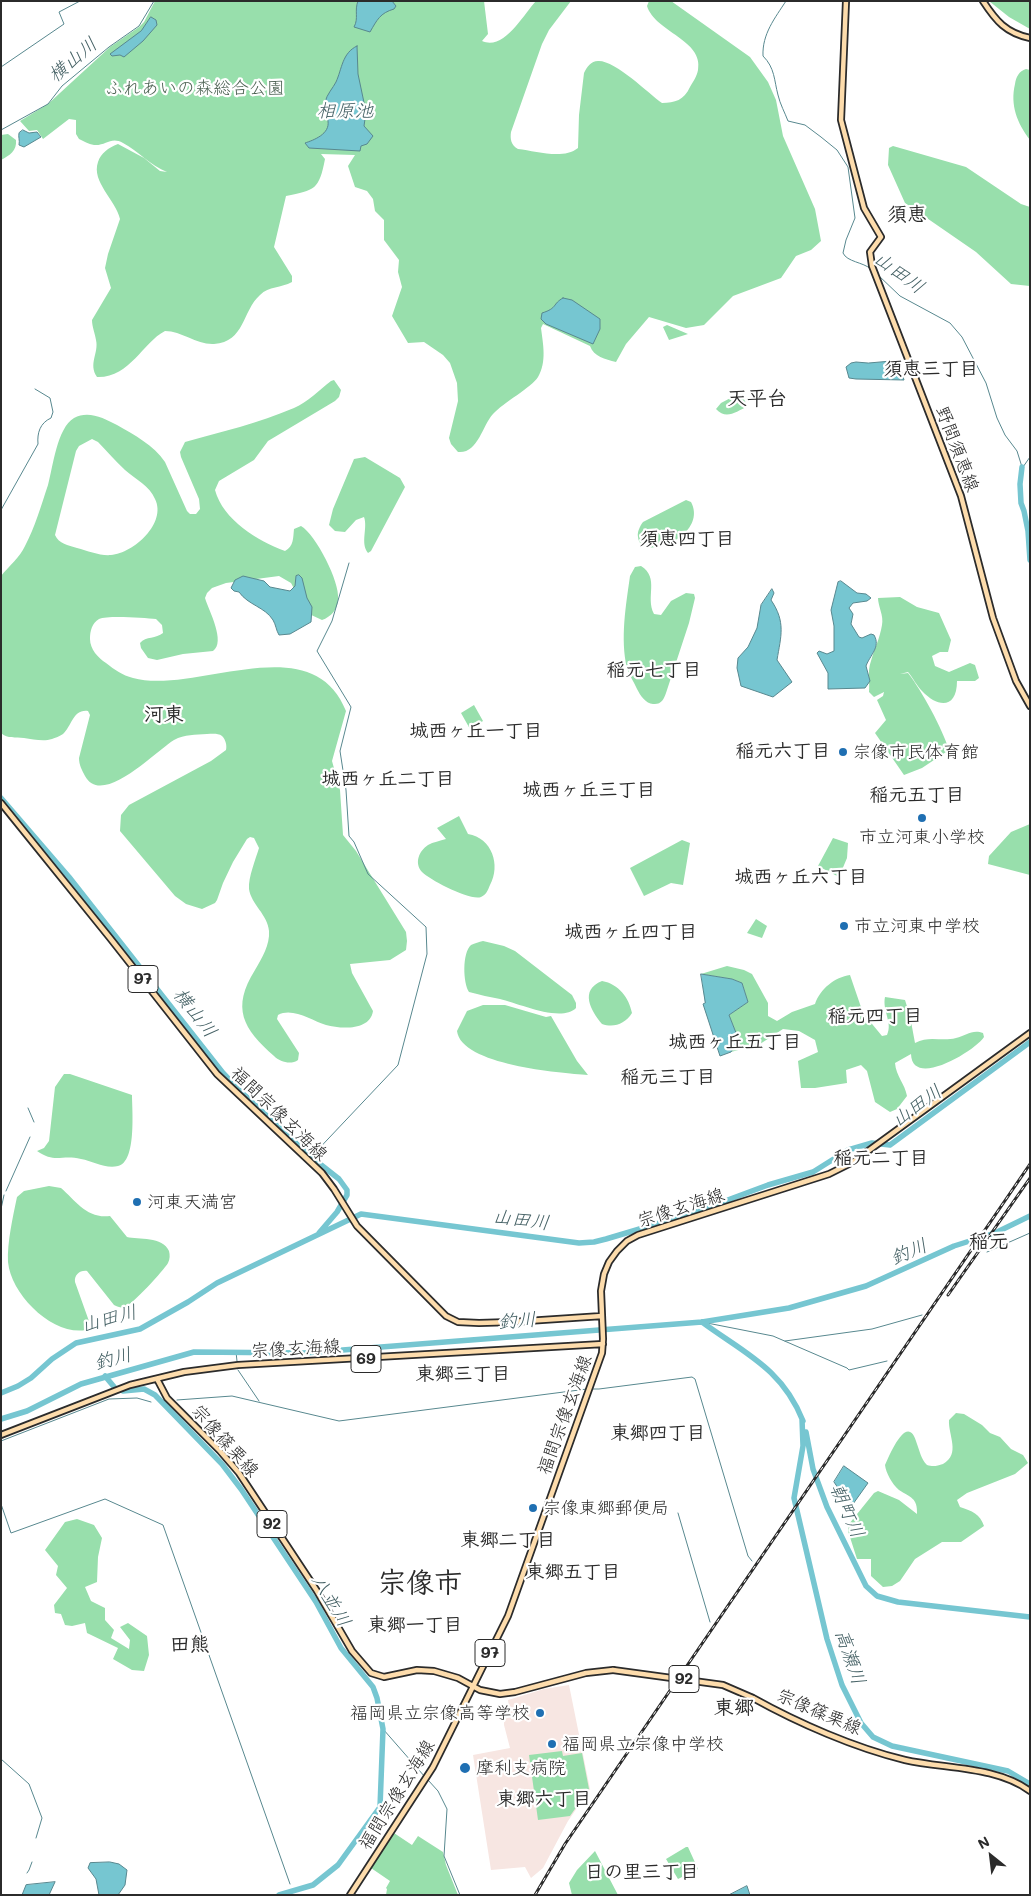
<!DOCTYPE html>
<meta charset="utf-8">
<style>
body{margin:0}
#map{position:relative;width:1031px;height:1896px;overflow:hidden;background:#fff;font-family:Mali,sans-serif}
canvas{display:block}
.frame{position:absolute;inset:0;border:2px solid #2b2b2b;pointer-events:none}
.north{position:absolute;left:966px;top:1831px;width:50px;height:50px;-webkit-text-stroke:4px #fff;paint-order:stroke;rotate:331deg;font-size:14px;font-weight:700;line-height:20px;text-align:center;color:#2b2b2b}
.north::after{content:'';display:block;margin:auto;width:18px;height:22px;background:#2b2b2b;clip-path:polygon(50% 0,100% 100%,50% 72%,0 100%)}
</style>
<div id="map">
<canvas width="1031" height="1896"></canvas>
<div class="frame"></div>
<div class="north">N</div>
</div>
<script>
const ctx = document.querySelector('canvas').getContext('2d');
ctx.lineJoin = 'round';
function paint(path, color) {
  ctx.fillStyle = color;
  ctx.fill(path, 'evenodd');
}
function strokePath(path, color, width, dash) {
  ctx.strokeStyle = color;
  ctx.lineWidth = width;
  ctx.lineCap = dash ? 'butt' : 'round';
  ctx.setLineDash(dash || []);
  ctx.stroke(path);
}
function drawText(font, color, halo, rows, align = 'center') {
  ctx.font = font + ' Mali,"Klee One",sans-serif';
  ctx.lineWidth = 4.5;
  ctx.setLineDash([]);
  ctx.textBaseline = 'middle';
  ctx.strokeStyle = halo;
  ctx.fillStyle = color;
  for (const [text, x, y, turn = 0] of rows) {
    ctx.save();
    ctx.translate(x, y);
    ctx.rotate((+turn || 0) * Math.PI / 180);
    ctx.textAlign = isNaN(turn) ? turn : align;
    if (halo) ctx.strokeText(text, 0, 0);
    ctx.fillText(text, 0, 0);
    ctx.restore();
  }
}
const built = new Path2D(`
 M569 1685 590 1789 568 1821 543 1868 531 1878 525 1867 491 1870 473 1755 510 1748 504 1725V1719L510 1717 508 1700 544 1689Z`);
const green = new Path2D(`
 M155 1H484L488 34 482 41C504 51 523 15 536 1H571L549 30 542 44 511 132C510 139 511 145 518 149 536 151 563 160 578 148L579 115 584 73C587 67 591 61 598 61 615 60 648 93 662 103 675 103 684 100 690 87 693 82 697 76 698 70 704 40 655 32 647 6L649 1H671L750 57 768 82 776 100 783 136 815 209 821 241 811 250 796 256 781 278 733 296 704 325 686 328 649 317 626 344 616 362C605 359 594 357 590 346L543 324 541 328C543 344 547 362 538 377 532 387 503 403 493 414 482 426 478 454 458 452L451 444 449 438 458 401 457 383 450 363 443 355 424 342 408 343 392 316 402 287 398 272 399 260 384 240V220L375 211 373 199 367 191 355 187 348 166 355 155 321 154 325 159C319 190 315 190 286 196L274 247 292 276V282C281 288 269 286 260 295 242 311 245 342 214 344 197 345 182 331 165 331 142 343 130 378 97 377 88 364 99 353 96 340 95 333 92 327 92 320L111 288 105 268 108 254 120 219C116 200 91 182 98 162 101 153 108 148 118 144L144 158 160 171 167 172C151 166 138 151 123 143 111 136 106 146 94 145 88 144 84 141 79 139L76 134V120L69 119 43 139 37 130 29 131 20 121 48 104 110 47 139 27 144 22Z
 M989 1H1030V29L1009 17Z
 M1026 69 1030 70V140C1017 123 1010 105 1015 84 1016 77 1019 71 1026 69Z
 M8 134 16 140C17 151 10 155 1 160V135Z
 M893 146 966 167 1021 204 1030 207V286L1011 284 976 252 905 203 888 165 889 148Z
 M667 325 688 334 669 340 663 327Z
 M334 380 341 390 339 397 335 401 268 441 254 460 219 481 215 490C223 520 258 541 285 551 294 546 293 538 294 529L301 526C316 535 340 582 338 599 338 609 331 617 322 620L307 613 291 583 279 576 226 583 212 588 207 593 205 598C209 611 226 642 213 651L183 654 157 660 148 658 141 648 140 643C146 636 156 639 163 633L162 625 156 619C145 618 108 615 99 619 92 623 90 631 90 639 90 649 98 658 106 663 115 670 122 675 133 678 196 695 312 625 346 711L332 761 340 790 343 835 356 851 406 932 407 941 406 950 390 960 350 964 352 973 373 1011C370 1031 341 1029 326 1025 312 1021 293 1007 278 1015L277 1019 299 1053 298 1060C291 1065 280 1062 274 1056 243 1029 231 1008 255 970 262 958 270 945 269 931 268 915 251 904 249 889 248 878 256 858 259 848L254 838 250 837 247 839 233 862 223 883 217 900 215 903 202 909 186 904 175 896 120 831 121 815 129 805 211 761 226 750C227 746 226 740 222 736 218 733 212 734 207 734 195 735 185 734 174 740 157 750 102 808 85 776 82 770 79 765 79 758L90 715 88 711C73 709 72 726 63 734 60 736 55 738 52 739 43 742 33 739 24 738 15 737 8 739 1 733V576C9 566 20 557 25 546 35 527 41 506 48 485 53 467 57 428 74 418 88 410 104 418 117 425 134 435 154 445 165 462L187 511 190 514H196L200 509 199 499 181 457 180 452 185 442C221 432 259 423 294 408 308 402 319 390 331 381ZM92 439 98 442C107 451 115 461 125 470 135 479 150 486 155 499 167 523 134 553 111 555 100 556 88 551 77 548 68 545 59 544 55 535L76 451 79 446Z
 M740 393 748 406C736 412 726 420 716 409L721 403Z
 M365 457 400 478 405 487 371 551 368 553C360 543 368 528 364 517L356 520 345 532 335 531 329 525 333 509 354 459Z
 M686 500 691 502C709 536 640 563 638 537 637 532 640 526 643 522Z
 M641 566C660 578 645 597 654 614L661 615 671 601 686 593 694 594 695 598 689 623 666 693C664 699 661 705 653 704 646 704 640 695 637 689 634 682 629 675 627 668 620 639 626 605 630 576L635 567Z
 M900 597 917 607 939 613 951 640 948 652H940L932 656 935 666 949 672 970 663 975 665 979 678 975 681H957C957 709 938 708 922 691 917 686 913 678 908 672L900 674 908 673C922 691 942 728 949 750L922 768 904 775 875 733 886 720 877 700 883 696 884 692 874 697 869 692C870 682 867 672 871 661 874 650 880 638 882 625 884 616 878 606 878 598Z
 M474 705 483 721 470 729 461 713Z
 M459 816 468 834C492 838 501 865 490 885 488 890 486 895 481 897 470 901 430 880 422 872 414 863 419 851 428 845 433 842 440 841 446 839L437 828Z
 M1030 824V875L988 864 989 856 1011 832Z
 M833 838 848 843 847 858 839 877 818 866Z
 M682 840 690 843 683 885 671 883 644 896 630 868Z
 M756 919 767 926 762 938 747 933Z
 M483 941 504 946 515 951 572 995 576 1003V1008C561 1023 518 1003 500 999 490 997 480 995 469 992 463 983 462 953 471 945 475 943 479 942 483 941Z
 M727 966 744 970 752 974 768 1003V1016L777 1021 792 1012 815 1004C820 989 835 977 850 975L863 1013 882 1036 887 1035C893 1022 882 1011 885 997L905 1000 910 1016 915 1043C930 1035 941 1042 956 1038 966 1036 972 1029 983 1033L984 1037C975 1051 912 1089 911 1054L895 1063C896 1076 905 1084 907 1096L897 1109 890 1112 875 1102 867 1071 861 1065 846 1070 847 1083 815 1088H801L798 1061 818 1052 815 1040 799 1031 783 1029 760 1044 731 1052 734 1047 740 1043 729 1015 748 1002 742 983 732 979 701 974Z
 M602 981C619 984 629 998 632 1013 625 1024 614 1028 602 1024 591 1011 579 990 602 981Z
 M483 1005H505L546 1017 551 1016 577 1061 588 1075C560 1073 461 1065 457 1031L467 1011Z
 M64 1074H70L132 1095C132 1109 137 1162 118 1166 105 1169 93 1161 81 1159 61 1154 56 1164 37 1151L44 1148 49 1141 55 1087Z
 M49 1186 61 1188C76 1201 87 1219 110 1216L127 1237C138 1240 163 1236 169 1251 170 1255 170 1259 168 1263 164 1270 132 1305 125 1307 121 1308 118 1307 114 1305L87 1271C80 1270 74 1275 75 1282L90 1324 86 1330C53 1336 11 1295 8 1262 7 1243 13 1216 17 1197L24 1191Z
 M956 1413 964 1414 982 1425 990 1433 1000 1437 1011 1449 1023 1455 1028 1463 1015 1474 967 1493 957 1500 960 1507C972 1511 980 1514 984 1526L961 1542H942L915 1559 900 1581 892 1586 883 1587 871 1576V1559H857L848 1531 849 1524 874 1493 878 1491 899 1500 917 1514C918 1498 910 1497 899 1490 892 1484 886 1473 885 1465 891 1452 908 1411 917 1444 920 1452 921 1459 927 1465 933 1467 937 1466 943 1464 961 1454 948 1435 949 1420Z
 M77 1519 94 1525 102 1538 98 1557 97 1582 85 1587 91 1601 105 1608V1620L114 1630 111 1638 129 1649 130 1640 120 1627 128 1623 147 1636 149 1655 144 1671 132 1670 113 1659 118 1648 87 1633 85 1623 72 1626 65 1625 61 1614 55 1613 54 1605 67 1588 56 1575 58 1566 45 1550 65 1522Z
 M562 1751 563 1756 582 1753 589 1789 570 1816 538 1820 529 1755Z
 M394 1833 412 1845 418 1836 443 1852 446 1865 458 1895H386L387 1889 386 1888 390 1881 371 1868Z
 M686 1847H688L698 1869 678 1879 666 1859Z
 M595 1851 618 1895H572L569 1883 577 1870Z`);
const water = new Path2D(`
 M358 1H392L396 6 394 9C380 13 377 20 370 32L354 27C359 18 354 11 358 1Z
 M151 17 156 20 157 25 143 41 124 57 120 55 112 56 110 54 141 31Z
 M357 46 358 74 366 112 364 126 373 136 367 144 361 146 360 151 309 148 305 143C314 140 330 134 328 121 327 114 323 109 325 102 327 94 333 88 336 82 342 69 342 53 357 46Z
 M23 130 29 133 37 132 41 137 24 147 19 145C20 140 18 137 19 133Z
 M563 298 572 300 600 319V329L593 344 546 324 541 319 542 313C558 308 552 304 563 298Z
 M893 361 899 363 904 380 856 379 849 378 846 367 851 363 856 362 868 363Z
 M299 575 302 578 307 598 312 607 311 622 290 634 279 635C276 630 276 625 273 620 265 607 248 605 239 592L234 591 231 588 235 580 243 576 264 581 270 587 290 591 295 586 296 576Z
 M841 581 857 593 866 594 871 598 867 601 853 603 849 608 853 614 851 624 859 637 862 638 871 634 874 635C881 647 870 655 866 666L870 681 865 688 828 689V673L817 653 819 651 827 654 834 651V626L831 610 838 582Z
 M772 589 774 593 771 600C786 622 781 636 777 660L792 682 773 697 741 686 737 668 738 658 748 647 757 628 761 605Z
 M701 974 732 979 742 983 748 1002 729 1015 740 1043 734 1047 731 1052 720 1056 703 1004 705 1003Z
 M844 1466 868 1483 853 1504 844 1497 834 1482Z
 M110 1862 119 1864 127 1870 125 1885 118 1895H99L96 1879 88 1868 90 1863Z
 M55 1882 49 1895H22L26 1885Z
 M747 1886 750 1895H729Z`);
const stream = new Path2D(`
 M786 1C775 18 762 34 763 56 775 68 774 80 778 95 780 104 785 113 788 121L805 125 821 137 837 150 848 167 855 218 846 240 843 253C847 262 863 262 871 269
 M1 67 64 24 59 12 80 1
 M1 130 48 104 62 86 109 47 139 26 154 1
 M878 275 900 296 950 323 962 337 986 383 997 418 1005 435 1017 451 1022 467
 M1023 467 1030 457
 M1 510 38 444C37 433 40 423 51 418L53 412 50 398 35 389
 M28 1108 34 1122
 M311 1157 398 1065 427 954 426 927 368 874 354 842 349 836 346 790 340 751 351 707 317 651 332 621 349 563
 M6 1191 30 1137
 M1 1209 4 1195
 M987 1252 1030 1233
 M702 1322 773 1336 847 1368 849 1370 887 1361
 M785 1341 872 1329 922 1315
 M236 1352 237 1361
 M238 1370 259 1401
 M591 1389H599L692 1377 695 1379 748 1556 752 1561
 M177 1400 232 1396 339 1421 587 1389
 M1 1441 109 1399 137 1398 151 1402
 M1 1504 11 1533 105 1499 163 1525 290 1884
 M678 1513 710 1622
 M383 1729 425 1777
 M1 1759 29 1784 42 1818 36 1838
 M428 1780 438 1791 447 1809 444 1856 460 1895
 M27 1873 29 1870 32 1862`);
const river = new Path2D(`
 M1022 467 1020 484 1021 503 1024 511 1028 531 1030 560
 M1 798 69 877 223 1073 238 1089 311 1157 339 1179 347 1190V1195L337 1212 319 1233
 M702 1322C744 1353 782 1368 803 1421
 M105 1376 115 1388 123 1391 144 1389 155 1395 222 1464 241 1489 316 1602 341 1648 373 1687 377 1698 383 1729 380 1807 338 1865 313 1885 279 1895
 M1 1393 18 1386 31 1378 52 1359 76 1343 140 1329 188 1302 217 1283 361 1214 579 1243 594 1242 606 1239 690 1214 768 1185 813 1172 848 1150 872 1143 890 1145 1030 1042
 M1 1419 27 1411 81 1384 194 1352 304 1353 702 1322 789 1308 866 1286 954 1246 995 1233 1030 1216
 M802 1419 803 1446 794 1498 827 1639 842 1685 861 1723 873 1737 892 1746 1008 1771 1030 1784
 M806 1432 813 1469 827 1507 866 1586 877 1596 898 1602 1030 1617`);
const major = new Path2D(`
 M846 1 841 120 864 208 881 237 870 252 872 266 961 496 993 618 1016 681 1030 706
 M983 1C996 21 1006 33 1030 38
 M1 803 110 938 217 1074 322 1173 334 1189 357 1226 446 1316 458 1322 479 1323 512 1322 602 1316
 M157 1379 167 1398 220 1451 239 1473 317 1591 352 1651 371 1673 384 1677 417 1670 434 1671 458 1678 480 1690 500 1694 515 1692 586 1673 613 1670
 M1 1435 130 1385 184 1372 238 1365 603 1344
 M753 1698C798 1723 855 1748 905 1760 945 1769 996 1766 1030 1791
 M350 1895 433 1767 508 1616 602 1353 603 1339 601 1291 604 1274 609 1262 617 1251 627 1241 638 1235 829 1174 853 1162 1030 1033`);
const rail = new Path2D(`
 M948 1295 1030 1178
 M535 1895 565 1844 1030 1164`);
const majorBridge = new Path2D(`
 M613 1670 723 1685 753 1698`);
const markers = [
 [843,752,5,"#1f6fb2"],
 [922,818,5,"#1f6fb2"],
 [844,926,5,"#1f6fb2"],
 [137,1202,5,"#1f6fb2"],
 [533,1508,5,"#1f6fb2"],
 [540,1713,5,"#1f6fb2"],
 [552,1744,5,"#1f6fb2"],
 [465,1768,6,"#1f6fb2"]
];
const shields = [
 [143,979,30],
 [366,1359,30],
 [272,1524,30],
 [490,1653,30],
 [684,1679,30]
];
const shieldNames = [
 ["97",143,979],
 ["69",366,1359],
 ["92",272,1524],
 ["97",490,1653],
 ["92",684,1679]
];
const parkNames = [
 ["ふれあいの森総合公園",195,88]
];
const streetNames = [
 ["野間須恵線",957,449,69],
 ["福間宗像玄海線",279,1114,44],
 ["宗像玄海線",681,1208,-18],
 ["宗像玄海線",296,1349,-3],
 ["福間宗像玄海線",565,1415,-70],
 ["宗像篠栗線",225,1441,48],
 ["宗像篠栗線",819,1712,23],
 ["福間宗像玄海線",397,1795,-58]
];
const poiNames = [
 ["宗像市民体育館",853,752],
 ["市立河東小学校",922,837,"center"],
 ["市立河東中学校",854,926],
 ["河東天満宮",147,1202],
 ["宗像東郷郵便局",543,1508],
 ["福岡県立宗像高等学校",530,1713,"right"],
 ["福岡県立宗像中学校",562,1744],
 ["摩利支病院",476,1768]
];
const waterNames = [
 ["横山川",73,60,-40],
 ["相原池",345,111],
 ["山田川",899,273,36],
 ["横山川",195,1013,52],
 ["山田川",917,1106,-36],
 ["山田川",521,1220,7],
 ["釣川",909,1252,-23],
 ["山田川",109,1319,-15],
 ["釣川",517,1321,-4],
 ["釣川",113,1359,-15],
 ["朝町川",847,1511,66],
 ["八並川",331,1601,59],
 ["高瀬川",850,1657,71]
];
const neighbourhoodNames = [
 ["須恵三丁目",931,369],
 ["須恵四丁目",687,539],
 ["稲元七丁目",654,670],
 ["城西ヶ丘一丁目",476,731],
 ["稲元六丁目",783,751],
 ["城西ヶ丘二丁目",388,779],
 ["城西ヶ丘三丁目",589,790],
 ["稲元五丁目",917,795],
 ["城西ヶ丘六丁目",801,877],
 ["城西ヶ丘四丁目",631,932],
 ["稲元四丁目",875,1016],
 ["城西ヶ丘五丁目",735,1042],
 ["稲元三丁目",668,1077],
 ["稲元二丁目",881,1158],
 ["東郷三丁目",463,1374],
 ["東郷四丁目",658,1433],
 ["東郷二丁目",508,1540],
 ["東郷五丁目",573,1572],
 ["東郷一丁目",415,1625],
 ["東郷六丁目",544,1799],
 ["日の里三丁目",642,1872]
];
const quarterNames = [
 ["須恵",907,215],
 ["天平台",757,399],
 ["河東",164,715],
 ["稲元",989,1242],
 ["田熊",190,1645],
 ["東郷",734,1708]
];
const townNames = [
 ["宗像市",420,1583]
];
paint(built, '#f7e6e2');
paint(green, '#98dfac');
paint(water, '#76c6d1');
strokePath(water, '#58888f', 1);
strokePath(stream, '#58888f', 1);
strokePath(river, '#76c6d1', 5.5);
strokePath(major, '#2b2b2b', 8);
strokePath(major, '#fddcac', 4.5);
strokePath(rail, '#2b2b2b', 3);
strokePath(rail, '#fff', 1, [4]);
strokePath(majorBridge, '#2b2b2b', 8, []);
strokePath(majorBridge, '#fddcac', 4.5);
for (const [x, y, r, color] of markers) {
  const dot = new Path2D();
  dot.arc(x, y, r, 0, 2 * Math.PI);
  ctx.fillStyle = color;
  ctx.fill(dot);
  strokePath(dot, '#fff', 2);
}
for (const [x, y, w] of shields) {
  const box = new Path2D();
  box.roundRect(x - w / 2, y - 13.5, w, 27, 4);
  ctx.fillStyle = '#fff';
  ctx.fill(box);
  strokePath(box, '#2b2b2b', 1);
}
drawText('bold 16px', '#2b2b2b', null, shieldNames);
drawText('18px', '#4c6152', '#fff', parkNames);
drawText('18px', '#2b2b2b', '#fff', streetNames);
drawText('18px', '#2b2b2b', '#fff', poiNames, 'left');
drawText('italic 19px', '#456165', '#fff', waterNames);
drawText('bold 19px', '#2b2b2b', '#fff', neighbourhoodNames);
drawText('bold 20px', '#2b2b2b', '#fff', quarterNames);
drawText('bold 28px', '#2b2b2b', '#fff', townNames);
</script>
